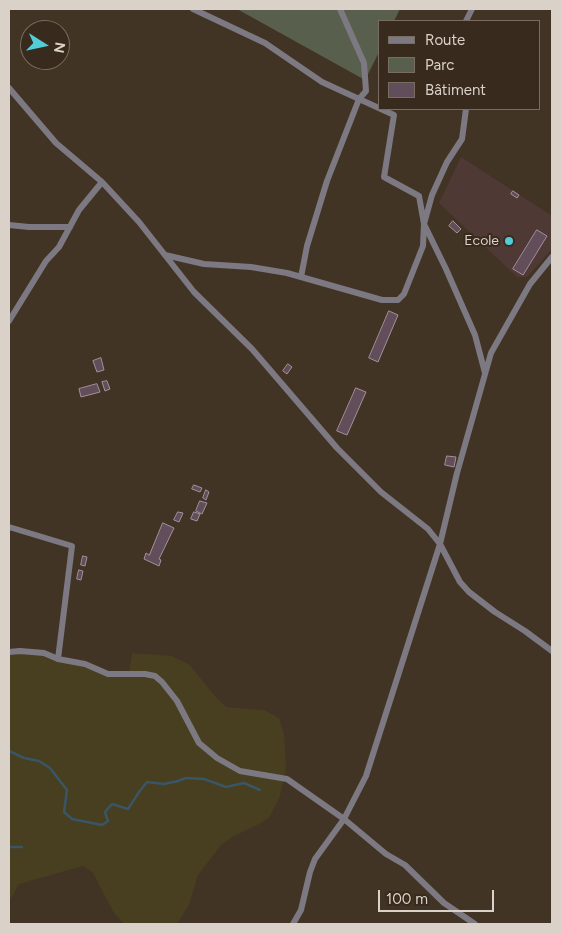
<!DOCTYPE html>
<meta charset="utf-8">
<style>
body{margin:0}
#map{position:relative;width:561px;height:933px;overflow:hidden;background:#423425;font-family:Figtree,sans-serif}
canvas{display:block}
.frame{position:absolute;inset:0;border:10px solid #dad2c9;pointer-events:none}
.legend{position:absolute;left:378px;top:20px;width:162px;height:90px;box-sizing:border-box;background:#382a1c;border:1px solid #796d61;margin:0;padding:6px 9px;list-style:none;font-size:15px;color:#dad2c9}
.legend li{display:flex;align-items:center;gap:10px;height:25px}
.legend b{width:25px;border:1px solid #796d61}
.north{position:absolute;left:20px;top:20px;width:50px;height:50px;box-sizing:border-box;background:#382a1c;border:1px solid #796d61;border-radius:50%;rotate:100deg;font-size:14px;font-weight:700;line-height:20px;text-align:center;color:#dad2c9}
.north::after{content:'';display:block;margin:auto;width:18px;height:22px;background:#52ccd6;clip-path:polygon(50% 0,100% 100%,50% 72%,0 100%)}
.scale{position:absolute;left:378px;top:890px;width:116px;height:22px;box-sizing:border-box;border:2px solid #dad2c9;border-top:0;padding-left:6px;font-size:15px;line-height:18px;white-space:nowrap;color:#dad2c9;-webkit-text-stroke:4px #382a1c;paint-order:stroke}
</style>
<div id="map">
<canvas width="561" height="933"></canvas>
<div class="frame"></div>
<ul class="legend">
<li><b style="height:6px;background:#7d7982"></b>Route</li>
<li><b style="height:14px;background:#58604d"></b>Parc</li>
<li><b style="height:14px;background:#624e5a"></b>Bâtiment</li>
</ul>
<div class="north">N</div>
<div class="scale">100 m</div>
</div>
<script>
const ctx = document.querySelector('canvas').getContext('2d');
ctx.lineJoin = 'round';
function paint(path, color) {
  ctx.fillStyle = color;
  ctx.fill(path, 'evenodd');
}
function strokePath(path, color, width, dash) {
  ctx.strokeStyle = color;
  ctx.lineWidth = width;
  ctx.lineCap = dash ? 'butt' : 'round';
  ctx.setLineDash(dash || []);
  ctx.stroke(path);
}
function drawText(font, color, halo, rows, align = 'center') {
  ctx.font = font + ' Figtree,sans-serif';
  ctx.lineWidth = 4;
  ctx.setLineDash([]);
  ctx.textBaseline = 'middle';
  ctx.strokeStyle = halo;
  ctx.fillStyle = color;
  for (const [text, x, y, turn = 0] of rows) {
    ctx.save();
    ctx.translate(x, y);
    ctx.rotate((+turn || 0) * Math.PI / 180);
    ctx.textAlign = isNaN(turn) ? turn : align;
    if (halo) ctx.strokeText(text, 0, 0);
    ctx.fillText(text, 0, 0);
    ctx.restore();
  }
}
const education = new Path2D(`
 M461 157 552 216V249L527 277H517L439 203Z`);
const green = new Path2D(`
 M237 9H400L394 21H380V50L365 80Z`);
const sand = new Path2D(`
 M9 652 44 653 108 674H129L132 653 172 656 190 665 214 695 226 707 264 710 279 718 284 734 286 768 280 796 269 818 259 824 232 837 221 845 198 875 189 905 177 924H124L114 913 93 873 83 866 19 884 9 902Z`);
const stream = new Path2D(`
 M9 751 24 758 39 761 50 768 67 790 64 812 72 819 102 825 108 821 105 812 112 804 128 809 139 792 147 782 164 784 178 781 186 778 204 779 226 787 244 783 260 790
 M9 847H22`);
const building = new Path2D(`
 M513 191 519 195 517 198 511 194Z
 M453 221 461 229 457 233 449 226Z
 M537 230 547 236 523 275 513 269Z
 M389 311 398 315 378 362 369 358Z
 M101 358 104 370 97 372 93 361Z
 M288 364 292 367 287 374 283 371Z
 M107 381 110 389 105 391 102 382Z
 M97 384 100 392 81 397 79 389Z
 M356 388 366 392 347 435 337 431Z
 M447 456 456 457 454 467 445 465Z
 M194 485 202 488 200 492 192 489Z
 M206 490 209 492 206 500 203 498Z
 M200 501 207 503 202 514 196 511Z
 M178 512 183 513 179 522 174 520Z
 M194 512 200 514 197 521 191 519Z
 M163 523 174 528 159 559 161 560 159 566 144 559 146 553 149 555Z
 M83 556 87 557 85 566 81 565Z
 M79 570 83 571 81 580 77 579Z`);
const street = new Path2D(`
 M466 21 472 9
 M9 88 56 143 102 182 139 222 194 292 252 349 337 448 381 492 428 529 440 544 460 582 469 592 495 612 525 631 552 651
 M466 109 462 139 447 162 432 195 424 224 446 269 475 335 485 373
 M9 225 29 227H70
 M165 255 204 264 251 267 287 273 382 300H398L404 294 423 246 424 224 419 196 384 177 394 115 322 82 265 43 193 9
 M301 277 307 246 327 181 359 99 366 91 364 63 340 9
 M9 321 46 261 59 247 79 210 102 182
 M9 527 72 546 58 659
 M9 652 20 651 44 653 58 659 85 664 108 674H145L155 676 162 682 177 701 199 743 217 758 240 771 287 779 344 819 386 854 405 865 444 903 475 924
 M293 924 301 910 310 872 315 859 344 819 366 776 440 544 457 473 491 353 530 284 552 257`);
const markers = [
 [509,241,5,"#52ccd6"]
];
const poiNames = [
 ["Ecole",499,241]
];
paint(education, '#4e3935');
paint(green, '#58604d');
paint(sand, '#473f1f');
strokePath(stream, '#3a5566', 2.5);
paint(building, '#624e5a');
strokePath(building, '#a58f9c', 1);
strokePath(street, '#7d7982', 6);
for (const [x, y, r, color] of markers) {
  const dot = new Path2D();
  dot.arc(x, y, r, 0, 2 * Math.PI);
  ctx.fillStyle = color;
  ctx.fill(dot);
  strokePath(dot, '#382a1c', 2);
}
drawText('14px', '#dad2c9', '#382a1c', poiNames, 'right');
</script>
